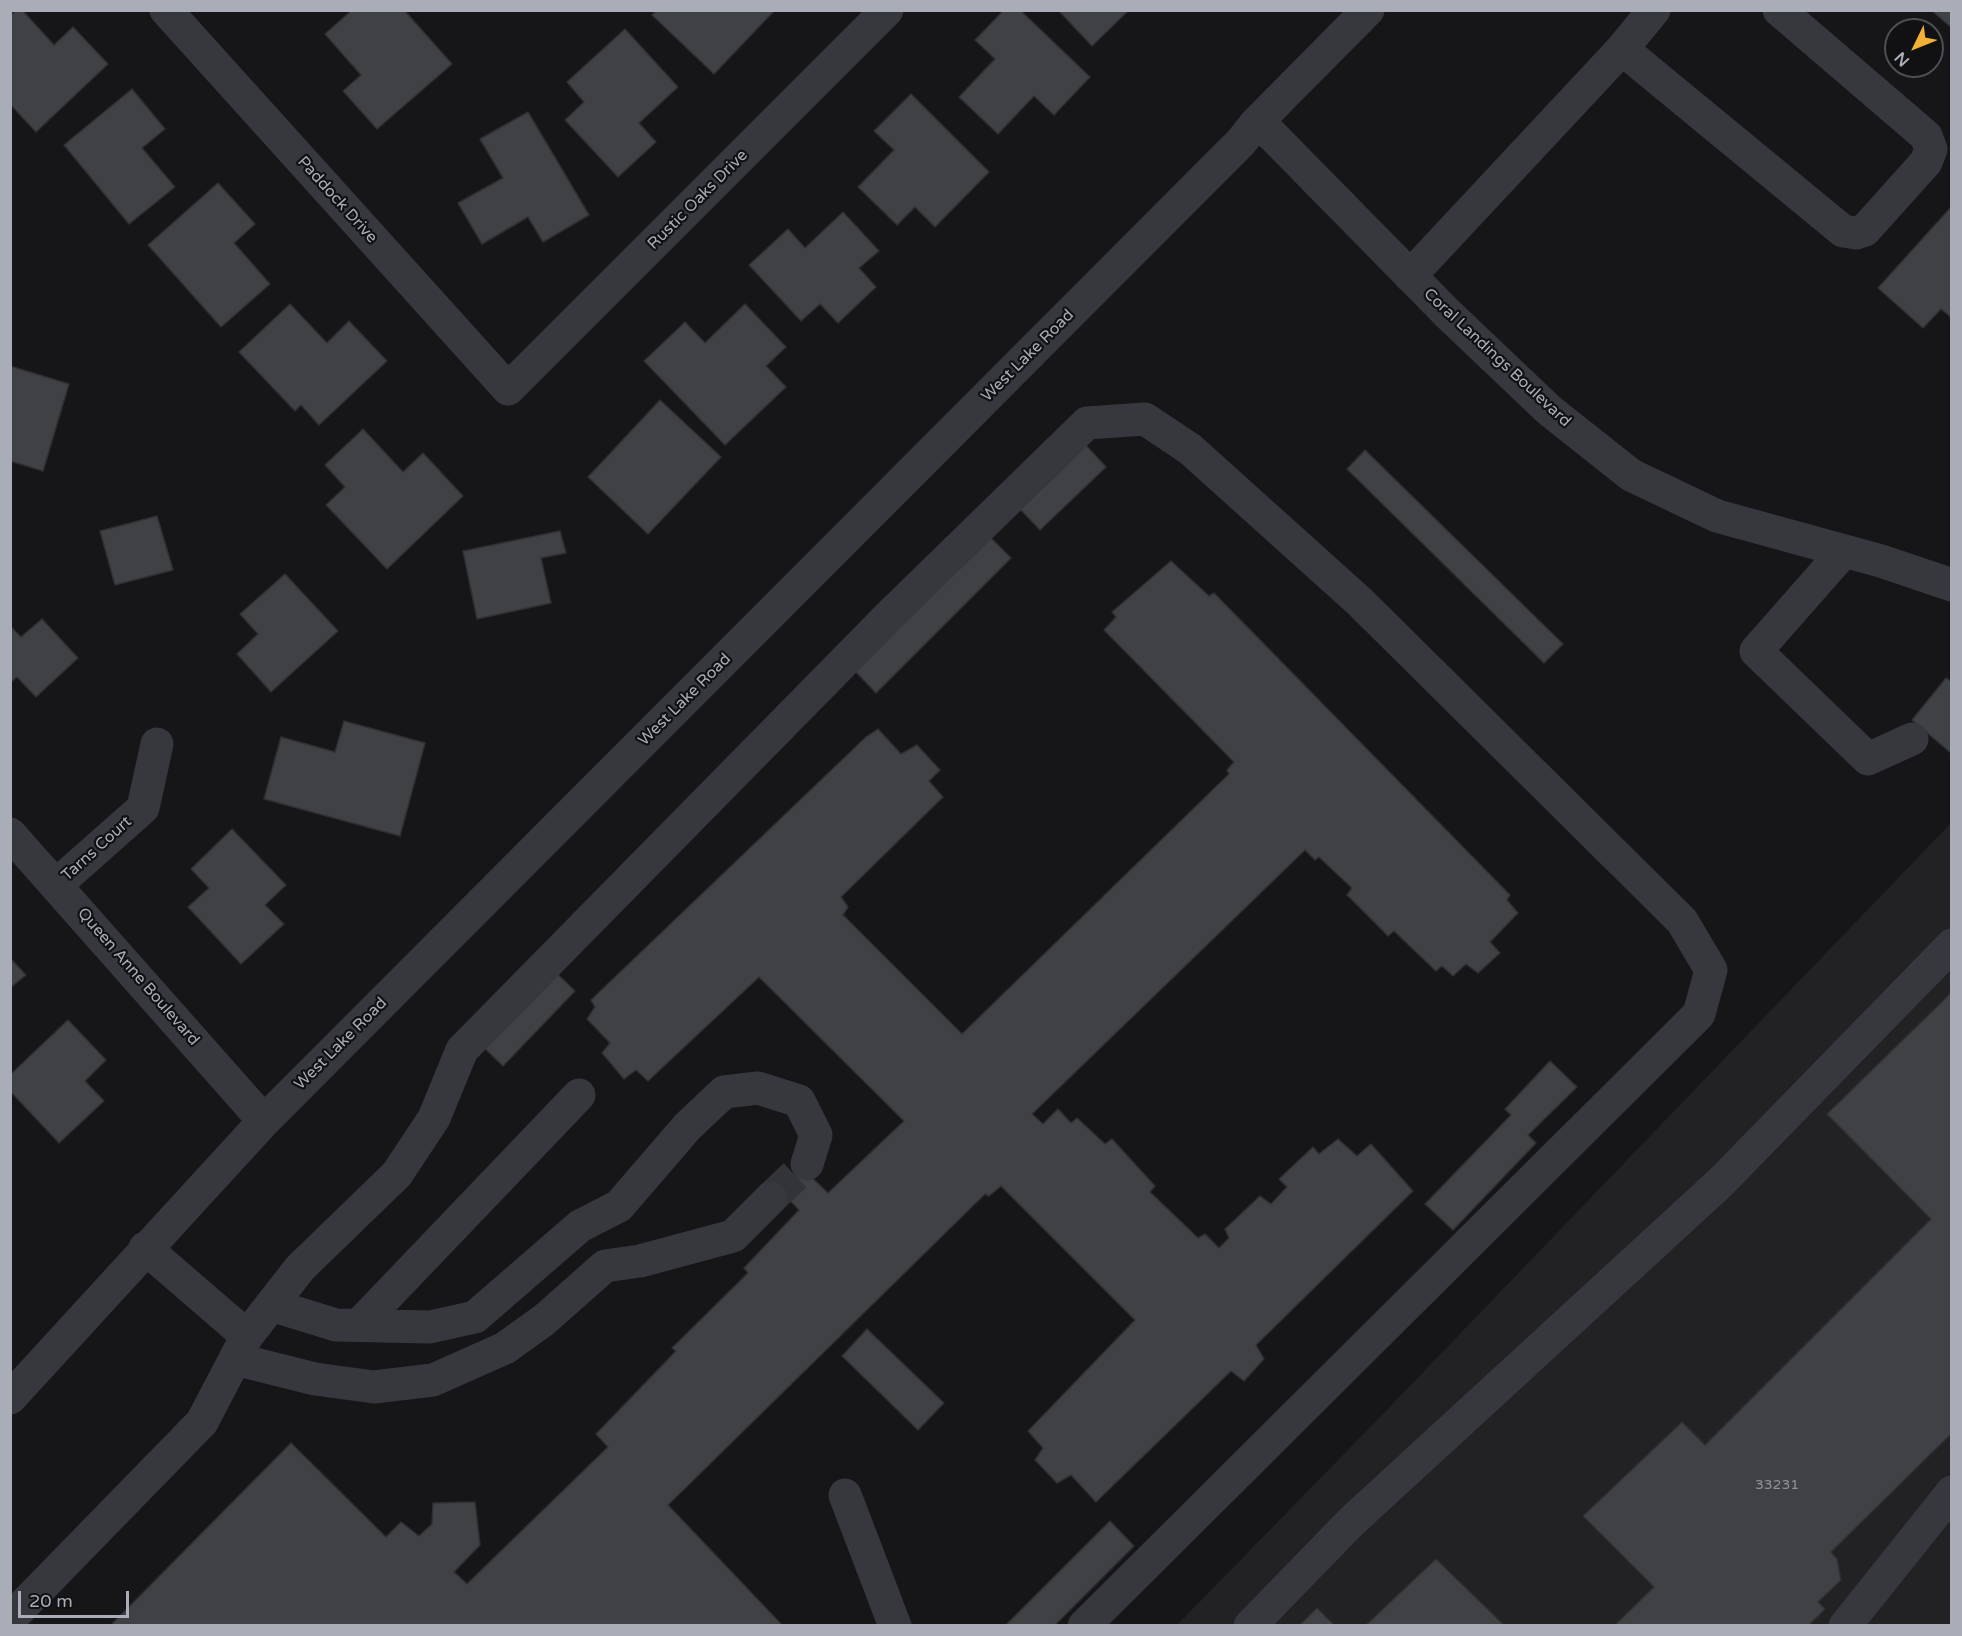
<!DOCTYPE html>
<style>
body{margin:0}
#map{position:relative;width:1962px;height:1636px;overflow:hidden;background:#161618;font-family:"Varela Round",sans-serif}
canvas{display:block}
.frame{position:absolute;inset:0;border:12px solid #a8adb8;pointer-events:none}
.north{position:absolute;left:1884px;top:18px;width:60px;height:60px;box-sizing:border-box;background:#111113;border:2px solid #4d4f55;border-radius:50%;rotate:227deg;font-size:16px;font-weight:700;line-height:24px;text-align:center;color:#a8adb8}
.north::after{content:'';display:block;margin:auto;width:21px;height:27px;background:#f2b134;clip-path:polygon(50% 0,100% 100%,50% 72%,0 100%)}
.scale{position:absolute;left:18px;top:1591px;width:111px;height:27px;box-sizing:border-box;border:3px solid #a8adb8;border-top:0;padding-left:8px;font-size:18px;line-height:21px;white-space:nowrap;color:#a8adb8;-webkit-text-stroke:4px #111113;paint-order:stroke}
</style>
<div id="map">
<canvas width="1962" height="1636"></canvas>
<div class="frame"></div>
<div class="north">N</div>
<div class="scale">20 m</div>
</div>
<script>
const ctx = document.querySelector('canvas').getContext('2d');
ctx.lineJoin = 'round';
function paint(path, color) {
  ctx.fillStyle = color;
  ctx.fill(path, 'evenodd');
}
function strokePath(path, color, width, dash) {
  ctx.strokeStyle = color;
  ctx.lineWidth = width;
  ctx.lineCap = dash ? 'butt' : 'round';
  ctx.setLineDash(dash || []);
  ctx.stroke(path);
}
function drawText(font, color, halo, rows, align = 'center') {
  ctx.font = font + ' "Varela Round",sans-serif';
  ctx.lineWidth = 4.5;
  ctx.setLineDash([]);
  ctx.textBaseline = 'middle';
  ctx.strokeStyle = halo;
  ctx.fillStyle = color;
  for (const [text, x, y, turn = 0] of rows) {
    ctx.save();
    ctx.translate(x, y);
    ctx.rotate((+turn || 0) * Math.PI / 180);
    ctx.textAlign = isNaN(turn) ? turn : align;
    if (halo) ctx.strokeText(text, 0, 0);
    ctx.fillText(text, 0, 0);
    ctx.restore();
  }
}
const built = new Path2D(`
 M1951 823V1625L1176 1626 1380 1417Z`);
const building = new Path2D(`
 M16 10H22L54 45 73 27 108 64 36 132 10 104V16Z
 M352 10H404L452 64 377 129 343 91 361 75 325 34Z
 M657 10H775L714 74 652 15Z
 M1004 10H1020L1090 77 1054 115 1034 96 998 134 959 97 995 59 975 40Z
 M1058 10H1129L1092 46Z
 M1931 10H1952V28Z
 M625 29 678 87 639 123 656 142 618 177 565 120 584 102 567 82Z
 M132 89 165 129 142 148 175 187 129 224 64 145Z
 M911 94 989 172 935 227 915 207 897 225 858 187 894 150 874 131Z
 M528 112 589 215 543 242 528 217 482 244 458 203 503 178 480 139Z
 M218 183 255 224 234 243 270 284 221 327 148 245Z
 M1952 206V318L1941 309 1923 328 1878 288Z
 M843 212 879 251 859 268 876 287 838 323 820 304 801 321 749 265 788 229 805 248Z
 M290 304 327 343 349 321 387 361 319 425 301 405 295 411 239 352Z
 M745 304 786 347 766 366 786 387 725 445 644 361 685 322 705 343Z
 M10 366 69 384 43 471 10 461Z
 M660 400 721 457 648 534 588 477Z
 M363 429 403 472 423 453 463 496 387 569 326 505 345 487 325 465Z
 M1082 441 1106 467 1040 530 1015 504Z
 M1365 450 1563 644 1544 663 1347 469Z
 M157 516 173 570 115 585 100 531Z
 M560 531 566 553 541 558 551 603 477 619 463 551Z
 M988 535 1011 558 876 693 853 669Z
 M1171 561 1209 596 1214 593 1510 895 1507 900 1518 913 1490 942 1500 953 1478 973 1466 964 1453 976 1442 966 1436 971 1394 931 1388 936 1347 895 1352 888 1319 857 1315 860 1305 850 1032 1114 1043 1124 1058 1109 1071 1123 1077 1118 1105 1144 1112 1139 1155 1186 1150 1192 1198 1238 1205 1234 1219 1248 1229 1238 1225 1229 1260 1196 1271 1204 1287 1187 1279 1179 1313 1147 1319 1154 1338 1139 1357 1156 1371 1144 1413 1191 1256 1345 1264 1359 1244 1381 1231 1371 1096 1502 1071 1475 1057 1483 1035 1460 1043 1448 1028 1431 1135 1320 1001 1186 989 1196 985 1194 668 1505 783 1626H110L291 1443 386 1537 401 1522 419 1536 432 1524 433 1503 475 1502 480 1545 454 1572 467 1584 608 1447 596 1434 676 1351 672 1348 748 1273 744 1268 799 1210 779 1189 802 1168 828 1193 904 1121 759 977 648 1081 636 1070 624 1079 602 1053 610 1043 587 1019 595 1007 591 1000 866 737 878 729 901 754 917 745 940 770 929 781 943 797 841 897 848 907 843 915 962 1034 1229 774 1227 770 1234 762 1104 630 1116 617 1112 612Z
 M285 574 338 631 271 692 237 654 258 634 240 614Z
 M42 619 78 658 36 697 17 677 10 683V626L21 637Z
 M1946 678 1952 682 1951 753 1912 720Z
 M344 721 425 743 400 836 264 799 281 737 335 752Z
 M232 829 286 885 265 905 284 924 241 964 188 907 209 888 191 869Z
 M10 958 26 975 10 988Z
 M551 968 575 991 503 1066 478 1042Z
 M1952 992V1433L1831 1552 1837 1559 1841 1580 1818 1602 1825 1609 1808 1626H1614L1654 1587 1583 1516 1682 1422 1705 1445 1931 1219 1827 1114Z
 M68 1020 106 1060 85 1081 104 1101 59 1143 10 1091V1075Z
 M1550 1061 1577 1087 1528 1135 1536 1143 1453 1230 1425 1204 1511 1115 1505 1109Z
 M867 1329 944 1403 918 1430 842 1356Z
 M1110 1521 1134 1546 1054 1626H1005Z
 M1436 1559 1505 1626H1365Z
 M1317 1608 1335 1626H1299Z`);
const minorTunnel = new Path2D(`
 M771 1198 807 1164`);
const minor = new Path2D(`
 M166 10 508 389 887 10
 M1622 49 1843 231 1856 233 1865 230 1926 162 1931 149 1926 136 1779 10
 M1256 123 1272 135 1447 313 1549 410 1631 475 1717 516 1881 561 1952 585
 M1410 276 1622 49 1654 10
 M1844 551 1756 651 1868 759 1912 739
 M10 834 264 1121
 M56 885 143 808 157 744
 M145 1248 247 1336
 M271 1305 336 1325 430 1327 475 1317 580 1226 619 1206 687 1127 724 1092 758 1088 799 1101 816 1135 807 1164
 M359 1325 579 1095
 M235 1359 315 1379 374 1387 433 1380 505 1348 544 1320 605 1266 640 1261 733 1236 771 1198
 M10 1398 264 1121 1241 142 1256 123 1368 10
 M845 1495 895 1626
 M10 1619 202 1422 247 1336 300 1268 397 1174 434 1118 462 1050 889 616 1087 423 1145 419 1190 449 1360 602 1682 921 1711 970 1699 1014 1084 1626
 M1250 1626 1351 1522 1721 1182 1952 945
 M1845 1626 1952 1492`);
const numberNames = [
 ["33231",1777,1485]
];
const streetNames = [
 ["Paddock Drive",337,200,48],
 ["Rustic Oaks Drive",698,200,-45],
 ["West Lake Road",1028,356,-45],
 ["Coral Landings Boulevard",1497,358,43],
 ["West Lake Road",685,700,-45],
 ["Tarns Court",97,849,-42],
 ["Queen Anne Boulevard",138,977,49],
 ["West Lake Road",341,1044,-45]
];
paint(built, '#222225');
paint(building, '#404145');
strokePath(building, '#303034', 1.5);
strokePath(minorTunnel, '#333438', 33, [33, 16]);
strokePath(minor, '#37383d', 33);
drawText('14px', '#8e929b', null, numberNames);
drawText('16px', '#a8adb8', '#111113', streetNames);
</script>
